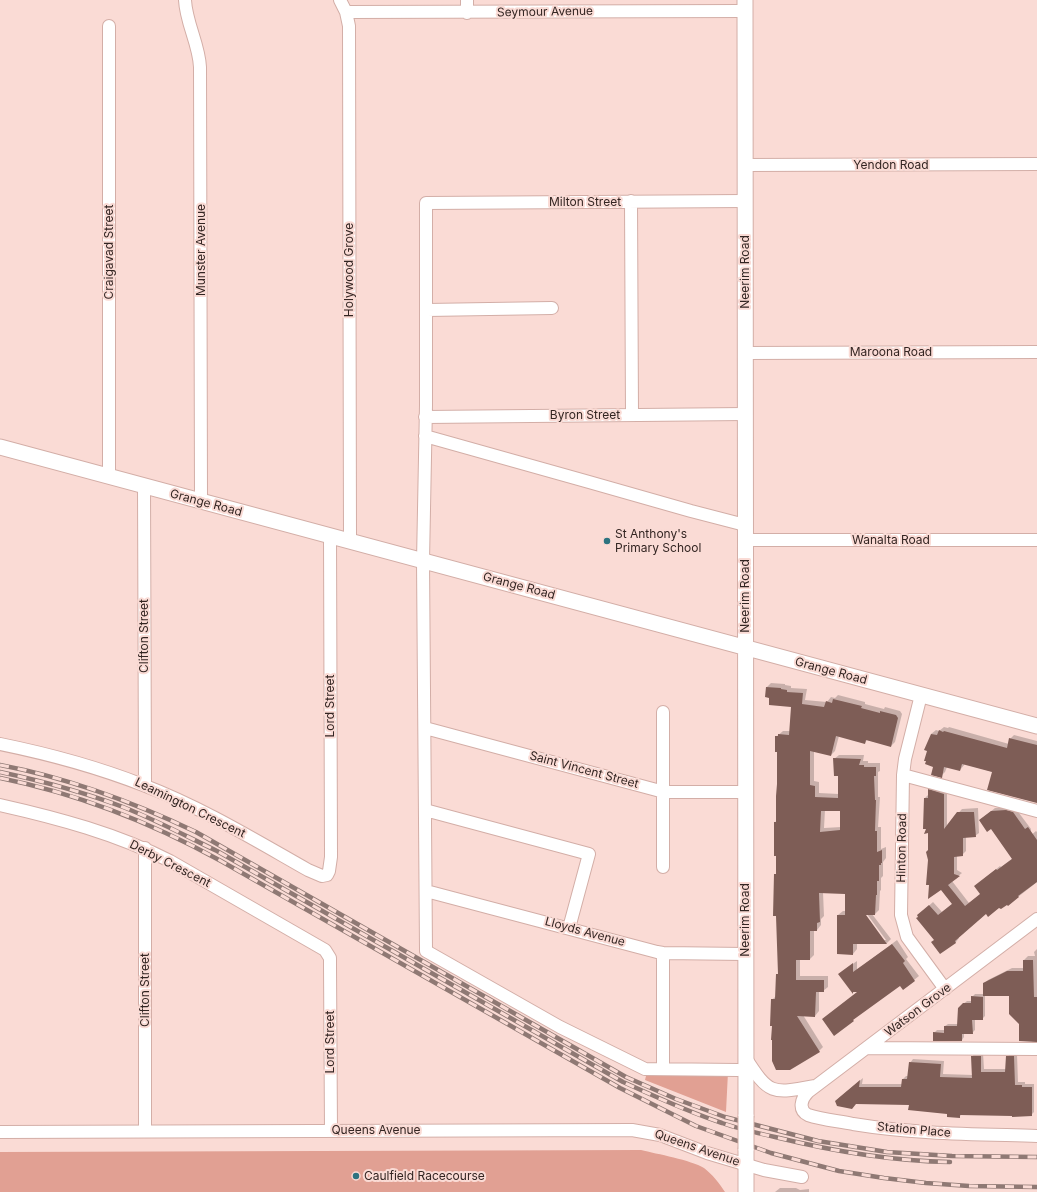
<!DOCTYPE html>
<style>
body{margin:0}
canvas{display:block;background:#fadbd5}
</style>
<canvas width="1037" height="1192"></canvas>
<script>
const ctx = document.querySelector('canvas').getContext('2d');
ctx.lineJoin = 'round';
function paint(path, color) {
  ctx.fillStyle = color;
  ctx.fill(path, 'evenodd');
}
function strokePath(path, color, width, dash) {
  ctx.strokeStyle = color;
  ctx.lineWidth = width;
  ctx.lineCap = dash ? 'butt' : 'round';
  ctx.setLineDash(dash || []);
  ctx.stroke(path);
}
function drawText(font, color, halo, rows, align = 'center') {
  ctx.font = font + ' Inter,sans-serif';
  ctx.lineWidth = 4;
  ctx.setLineDash([]);
  ctx.textBaseline = 'middle';
  ctx.strokeStyle = halo;
  ctx.fillStyle = color;
  for (const [text, x, y, turn = 0] of rows) {
    ctx.save();
    ctx.translate(x, y);
    ctx.rotate((+turn || 0) * Math.PI / 180);
    ctx.textAlign = isNaN(turn) ? turn : align;
    if (halo) ctx.strokeText(text, 0, 0);
    ctx.fillText(text, 0, 0);
    ctx.restore();
  }
}
const green = new Path2D(`
 M647 1072H728L726 1112 645 1080Z
 M641 1150C657 1154 691 1160 704 1168 712 1174 720 1184 725 1192H0V1152Z`);
const shadow = new Path2D(`
 M771 683 785 684V685L791 686V688L807 689 805 700 827 702 831 697 835 698 838 695 865 702V704L884 709 885 707 900 711 902 714 895 742 891 746 867 740 865 743 839 736 835 751 831 755 814 751V781L819 782V793L839 794V775L834 759 839 755H864L863 761H868V763H880V771L878 772V797H880L878 827H881V849L886 847V858L883 862V876L881 878V890L880 891 879 910 875 914H872L891 939 887 943H857V949L853 954 838 915 843 911H846V893L823 892 824 916 821 919V925L817 930H814V955L810 959H800V976H828V987L823 991H819V1011L815 1016 803 1015 823 1047 819 1051 772 1000 776 996 777 975 779 972 775 875 777 873 775 822 777 821 778 784V751L776 737 783 731H790L792 706 770 697 767 687ZM825 810H841V827L824 828ZM864 910 886 940H883L862 911Z
 M944 727 948 728 949 727 1009 744 1010 739 1014 735 1037 741V800L993 772 965 764 960 770 947 767 945 772 941 776 935 766 931 734 936 730 939 731Z
 M932 786 947 790V826L962 809 978 808 979 833 975 836 966 837V851L962 855 957 856V870L962 873 952 881 969 903 981 894 979 883 1000 866 1001 867 1013 858 991 828 980 820 995 808 1010 807 1016 809 1031 829 1030 836 1036 831 1037 832V882L1018 897 986 913 958 937 959 938 956 942 941 952 922 912 933 902 942 912 953 903 929 850V832L927 828 925 798 929 794V790Z
 M897 940 908 957 906 959 919 976 903 989 900 985 857 1016 834 1035 859 991H854L853 993 844 970 857 961V970Z
 M1037 949V1040L1020 1023 1010 995H985V1016L982 1019H975V1030L972 1033H964V1037L962 1040 934 1033 937 1030H945V1026L948 1024H958L962 1005 967 1001H972V997L975 994H984V984L988 980 1012 968H1024V960L1028 956H1035L1034 952Z
 M975 1053H983L984 1069H1006L1007 1057 1010 1054H1017L1018 1082H1025V1084H1034V1112L1031 1115 962 1114 959 1117 948 1113 910 1104 839 1098 863 1078 862 1084H902L903 1079 906 1076H908L910 1063 913 1059 944 1061 943 1074 973 1075 972 1057Z
 M780 1188H796L800 1190 809 1189V1192H817H775Z`);
const building = new Path2D(`
 M766 687 781 688V689L787 690V692L803 693 802 704 824 707 826 701 832 703 833 699 862 706 861 708 880 713V711L896 715 898 718 891 747 866 740 865 744 836 736 831 756 810 751V785L815 786V797L838 798V776H834L833 758 861 759 859 765H864V767H876V776H874L875 800H876L875 831H877V852L882 850V863H881V865H879V881H877V895H876L875 915H866L887 944H853V955L837 954V915H845V894L819 893 820 922 817 923V931H810V960H796V980H824V992H816L815 1017 797 1016 820 1052 790 1070H776L772 1061V1040H771L772 1026H770L771 999H775L776 974H778L776 916H773L774 874H776V856H774V822H776V796L777 784V752H775V736H778V734L789 735 791 707 769 705V698L765 697ZM821 811H840V830L820 832Z
 M939 730 943 732 944 731 1007 748 1009 738 1037 745V803L987 790 992 772 962 764 960 771 944 767 942 778 931 775 933 767 925 764 926 761H924L927 751 924 750 931 734 937 735Z
 M928 789 944 794V829L957 812H974L976 837 963 838V856L954 857V874L960 876 948 885 965 906 980 894 974 886 996 869 997 870 1012 859 991 829 987 832 979 820 991 811 1006 810 1013 812 1025 829 1028 827 1037 840V882L1018 896 1019 897 1008 906 1007 905 1001 909 999 908 988 917 986 914 955 941 956 943 940 954 931 942 934 940 916 918 918 917 917 915 929 905 938 915 952 904 941 890 928 899 929 885H926L928 860 926 852 928 850V833L924 834 926 829H923L924 798H928Z
 M892 944 905 961 903 963 915 981 903 990 900 986 853 1020 854 1021 834 1036 822 1019 857 992H853V994L838 974 853 963V972Z
 M1023 960H1033L1034 997H1037V1042L1019 1041V1024L1009 1014V996H983V983L1007 971H1023Z
 M971 996 983 997V1020H972L973 1034H962V1041H933V1032L944 1033V1026H957L958 1008 963 1003H971Z
 M971 1056H981V1072H1005L1006 1056H1014L1015 1085H1022V1087H1032V1116L1012 1117V1116L960 1115V1118L947 1117V1114L908 1110 909 1105 856 1104 852 1109 837 1106 835 1101 860 1080 859 1087H901L902 1079H907L909 1062 941 1064 940 1077 972 1078Z`);
const minor = new Path2D(`
 M185 0C186 23 199 44 200 67L201 501
 M340 0 346 12 349 26 350 541
 M467 0V13
 M346 12 745 11
 M109 26V477
 M745 165 1037 164
 M631 201 632 415
 M427 310 552 308
 M745 353 1037 352
 M425 417 745 414
 M425 436 589 482 691 511 745 525
 M144 486 145 785
 M745 540H1037
 M921 695 905 759 903 775 901 915 907 937 945 989
 M425 728 664 792H745
 M0 744C49 754 97 767 143 785 201 807 255 840 308 870L322 876 327 875 329 871 331 857 330 536
 M903 775 1037 811
 M0 805C58 818 117 834 170 861L325 950 330 958V966L331 1130
 M425 810 589 854 569 928
 M145 848V1131
 M663 867V712
 M426 891 657 952 663 953 745 954
 M1037 919 808 1092C801 1099 798 1110 808 1115 823 1120 839 1121 853 1124 914 1134 976 1134 1037 1136
 M663 953V1069
 M867 1048 1037 1049
 M745 1057C769 1095 772 1094 815 1086
 M738 1070 645 1069 560 1027 426 951 423 561 426 405V203L745 201
 M0 1132 632 1130 660 1135 707 1153 764 1170 802 1177`);
const major = new Path2D(`
 M745 0 746 1116
 M0 447 1037 726
 M746 1149V1192`);
const rail = new Path2D(`
 M0 765C69 778 133 802 196 832L626 1077 676 1099 725 1117 818 1141 887 1152 952 1156 1037 1157
 M0 772C42 781 83 792 123 807 156 820 186 836 217 851L623 1082C656 1097 688 1112 722 1123 739 1129 757 1133 775 1137 832 1151 890 1161 950 1162
 M0 778C79 794 150 822 221 861L620 1088 696 1126 771 1153 839 1171 884 1178 926 1183 969 1186 1037 1187`);
const majorBridge = new Path2D(`
 M746 1149V1116`);
const markers = [
 [607,541,4,"#2d7380"],
 [356,1176,4,"#2d7380"]
];
const streetNames = [
 ["Seymour Avenue",545,12,-1],
 ["Yendon Road",891,165],
 ["Milton Street",585,202],
 ["Munster Avenue",201,250,-90],
 ["Craigavad Street",109,252,-90],
 ["Holywood Grove",349,270,-90],
 ["Neerim Road",745,272,-90],
 ["Maroona Road",891,352],
 ["Byron Street",585,415],
 ["Grange Road",206,503,15],
 ["Wanalta Road",891,540],
 ["Grange Road",519,586,15],
 ["Neerim Road",745,596,-90],
 ["Clifton Street",144,636,-90],
 ["Grange Road",831,671,15],
 ["Lord Street",330,706,-90],
 ["Saint Vincent Street",584,770,15],
 ["Leamington Crescent",190,808,26],
 ["Hinton Road",902,848,-89],
 ["Derby Crescent",170,864,27],
 ["Neerim Road",745,920,-90],
 ["Lloyds Avenue",585,932,15],
 ["Clifton Street",145,990,-90],
 ["Watson Grove",918,1010,-37],
 ["Lord Street",330,1042,-90],
 ["Queens Avenue",376,1130],
 ["Station Place",914,1130,5],
 ["Queens Avenue",697,1148,19]
];
const poiNames = [
 ["St Anthony's",615,534],
 ["Primary School",615,548],
 ["Caulfield Racecourse",364,1176]
];
paint(green, '#e1a093');
paint(shadow, '#0003');
paint(building, '#7e5d56');
strokePath(minor, '#d3aea7', 14);
strokePath(major, '#d3aea7', 17);
strokePath(minor, '#fff', 12);
strokePath(major, '#fff', 15);
strokePath(rail, '#8f7974', 4.5);
strokePath(rail, '#fadbd5', 3, [9]);
strokePath(majorBridge, '#d3aea7', 17, []);
strokePath(majorBridge, '#fff', 15);
for (const [x, y, r, color] of markers) {
  const dot = new Path2D();
  dot.arc(x, y, r, 0, 2 * Math.PI);
  ctx.fillStyle = color;
  ctx.fill(dot);
  strokePath(dot, '#fadbd5', 1.5);
}
drawText('12px', '#332522', '#fadbd5', streetNames);
drawText('12px', '#332522', '#fadbd5', poiNames, 'left');
</script>
